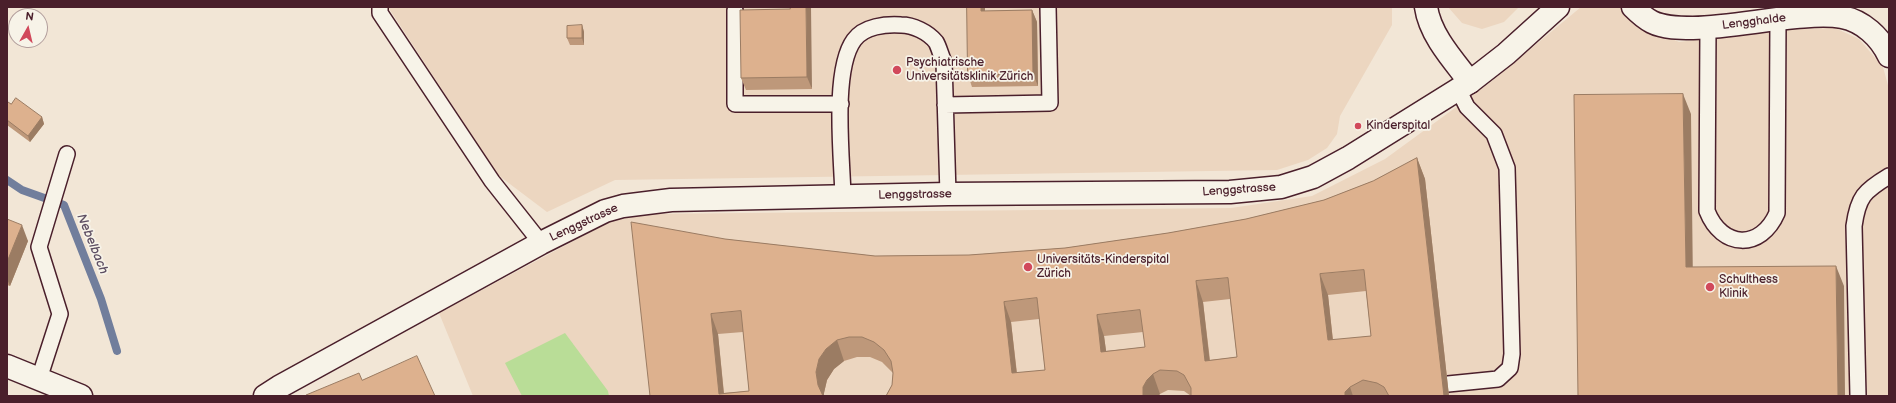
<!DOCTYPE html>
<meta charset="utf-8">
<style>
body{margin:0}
#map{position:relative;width:1896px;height:403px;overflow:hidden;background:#f2e6d6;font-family:"Balsamiq Sans",sans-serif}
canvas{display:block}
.frame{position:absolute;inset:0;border:8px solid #4a1f2b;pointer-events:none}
.north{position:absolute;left:8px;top:8px;width:40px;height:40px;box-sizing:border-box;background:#f7f3e8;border:1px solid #b29e9c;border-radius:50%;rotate:8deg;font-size:11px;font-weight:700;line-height:16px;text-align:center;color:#4a1f2b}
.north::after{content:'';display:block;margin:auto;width:14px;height:18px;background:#d1495b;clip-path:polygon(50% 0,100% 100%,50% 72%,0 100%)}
</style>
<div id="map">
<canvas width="1896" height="403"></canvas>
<div class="frame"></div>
<div class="north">N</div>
</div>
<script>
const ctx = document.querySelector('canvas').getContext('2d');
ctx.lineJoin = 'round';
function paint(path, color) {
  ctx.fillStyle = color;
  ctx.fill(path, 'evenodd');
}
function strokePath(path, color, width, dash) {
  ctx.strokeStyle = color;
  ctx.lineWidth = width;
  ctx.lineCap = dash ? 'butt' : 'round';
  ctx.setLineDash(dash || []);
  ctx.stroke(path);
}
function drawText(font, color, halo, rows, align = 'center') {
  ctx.font = font + ' "Balsamiq Sans",sans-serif';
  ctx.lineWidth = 3.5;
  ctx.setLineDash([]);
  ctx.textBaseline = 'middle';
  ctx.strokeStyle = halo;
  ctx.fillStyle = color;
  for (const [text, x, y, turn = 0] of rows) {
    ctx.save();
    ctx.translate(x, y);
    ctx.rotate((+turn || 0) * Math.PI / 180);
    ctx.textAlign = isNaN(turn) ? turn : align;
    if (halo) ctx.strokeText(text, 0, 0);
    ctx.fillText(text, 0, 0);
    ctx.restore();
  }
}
const built = new Path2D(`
 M388 7H1392V25L1340 116 1337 134 1327 148 1308 160 1277 170 615 180 547 212 498 175Z
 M1448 7H1519L1504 22 1482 29 1462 23Z
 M1581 7H1621L1636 23 1679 42 1787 29 1835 28 1859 39 1883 67 1889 89V396H473L439 313 609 222 646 214 1231 208 1312 196 1385 159 1492 81Z`);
const green = new Path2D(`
 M565 333 608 391 609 396H522L505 363Z`);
const stream = new Path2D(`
 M7 180 22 190 64 205 101 299 117 351`);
const service = new Path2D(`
 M380 7V13L492 181 541 243
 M735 10V104H841
 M1708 27 1707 211C1722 249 1761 250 1777 213L1778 19
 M945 105 1050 103 1048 7
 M843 196C842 158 832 70 854 40 864 26 886 24 901 25 913 25 928 32 936 42 939 47 941 56 944 62L948 194
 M39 379 60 314 39 247 67 154
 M1448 384 1498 379 1510 368 1512 354 1507 168 1494 134 1467 107 1458 89
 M1858 396 1854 226C1858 197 1864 191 1889 176`);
const minor = new Path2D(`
 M1426 7C1430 35 1453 60 1470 82
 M1633 7C1639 13 1644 18 1652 22 1664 28 1680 28 1693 28 1728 27 1762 20 1796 17 1811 16 1826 14 1842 17 1863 21 1880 37 1889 56`);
const tertiary = new Path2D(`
 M7 366 81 396
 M265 396 279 387 541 243 605 211 623 206 671 200 948 194 1230 192 1281 187 1313 177 1348 158 1470 82 1506 54 1558 7`);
const wall = new Path2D(`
 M967 7H985V11L1032 10 1037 22 1038 86 972 87 968 75Z
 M790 9 812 89 746 90 741 78Z
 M582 25 584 32V45H570L567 38Z
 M7 103 11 104 42 117 44 124 30 142 7 125Z
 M1417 158 1425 179 1449 396H1191L1184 391 1168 390 1160 394 1158 396H886L892 385 893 373 882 362 870 357H857L844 361 834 369 827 380 824 393 650 396 725 239 875 256 969 255 1065 248 1168 233 1246 219 1324 200 1373 181ZM1366 291 1371 336 1333 340 1328 295ZM1230 299 1237 357 1210 360 1203 302ZM1039 319 1045 370 1017 373 1011 322ZM743 332 749 391 724 393 718 334ZM1143 332 1145 347 1106 351 1104 336Z
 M7 219 28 241 10 286 7 285Z`);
const shadedWall = new Path2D(`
 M806 7H811L812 89 807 77Z
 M981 7H985V23L981 11Z
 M1032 10 1037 22 1038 86 1033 74Z
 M582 25 584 32V45L582 38Z
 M1683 94 1691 114 1693 288 1686 267Z
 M42 117 44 124 30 142 28 136Z
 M1417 158 1425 179 1449 396H1444Z
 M22 225 28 241 10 286 7 279V262Z
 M1836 266 1844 286 1845 396H1838Z
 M1320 274 1328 295 1335 361 1328 340Z
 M1196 281 1203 302 1212 382 1205 361Z
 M1004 302 1011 322 1019 394 1012 373Z
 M711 314 718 334 724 396 719 394Z
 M1097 315 1104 336 1109 372 1101 352Z
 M837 340 844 361 834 369 827 380 824 393V396H822L818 385 816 372 819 359 826 349Z
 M1153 374 1160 394 1158 396H1143V387L1147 380Z
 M1350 387 1353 396H1345V392Z`);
const building = new Path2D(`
 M790 7H806L807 77 741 78 740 10 790 9Z
 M967 7H981V11L1032 10 1033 74 968 75Z
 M582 25V38H567V26Z
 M1683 94 1686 267 1836 266 1838 396H1578L1574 95Z
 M16 98 42 117 28 136 7 120V103L8 102 11 104Z
 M1417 158 1444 396H1389L1384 387 1377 383 1363 380 1350 387 1345 392V396H1191V388L1184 375 1177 371 1160 370 1153 374 1147 380 1143 387V396H886L892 385 893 373 891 361 884 350 874 342 862 337H849L837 340 826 349 819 359 816 372 818 385 823 396H650L631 222 725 239 875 256 969 255 1065 248 1168 233 1246 219 1324 200 1373 181ZM1364 270 1371 336 1328 340 1320 274ZM1228 278 1237 357 1205 361 1196 281ZM1037 298 1045 370 1012 373 1004 302ZM1140 310 1145 347 1101 352 1097 315ZM741 311 749 391 719 394 711 314Z
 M7 219 22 225 7 262Z
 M417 356 435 396H306V395L359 373 362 380Z`);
const markers = [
 [897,70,5,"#d1495b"],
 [1358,126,4,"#d1495b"],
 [1028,267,5,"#d1495b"],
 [1710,287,5,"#d1495b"]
];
const streetNames = [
 ["Lengghalde",1754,22,-7],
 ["Lenggstrasse",1239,190,-4],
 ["Lenggstrasse",915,195,-1],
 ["Lenggstrasse",584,223,-25]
];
const poiNames = [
 ["Psychiatrische",906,63],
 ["Universitätsklinik Zürich",906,77],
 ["Kinderspital",1366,126],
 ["Universitäts-Kinderspital",1037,260],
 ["Zürich",1037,274],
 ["Schulthess",1719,280],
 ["Klinik",1719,294]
];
const waterNames = [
 ["Nebelbach",92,244,68]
];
paint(built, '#ecd6c0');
paint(green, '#b9dd97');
strokePath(stream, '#717e9c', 8);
strokePath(service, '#4a1f2b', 18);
strokePath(minor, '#4a1f2b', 25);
strokePath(tertiary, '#4a1f2b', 25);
strokePath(service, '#f7f3e8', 15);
strokePath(minor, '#f7f3e8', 22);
strokePath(tertiary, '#f7f3e8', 22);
paint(wall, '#be987a');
paint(shadedWall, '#9b7c63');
paint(building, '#ddb18e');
strokePath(building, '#9b7c63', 1);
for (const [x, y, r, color] of markers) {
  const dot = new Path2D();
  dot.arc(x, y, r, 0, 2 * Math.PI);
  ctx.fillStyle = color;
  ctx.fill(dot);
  strokePath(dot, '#f7f3e8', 1.5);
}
drawText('12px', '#4a1f2b', '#f7f3e8', streetNames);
drawText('12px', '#4a1f2b', '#f7f3e8', poiNames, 'left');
drawText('italic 13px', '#5e4f63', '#f7f3e8', waterNames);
</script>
